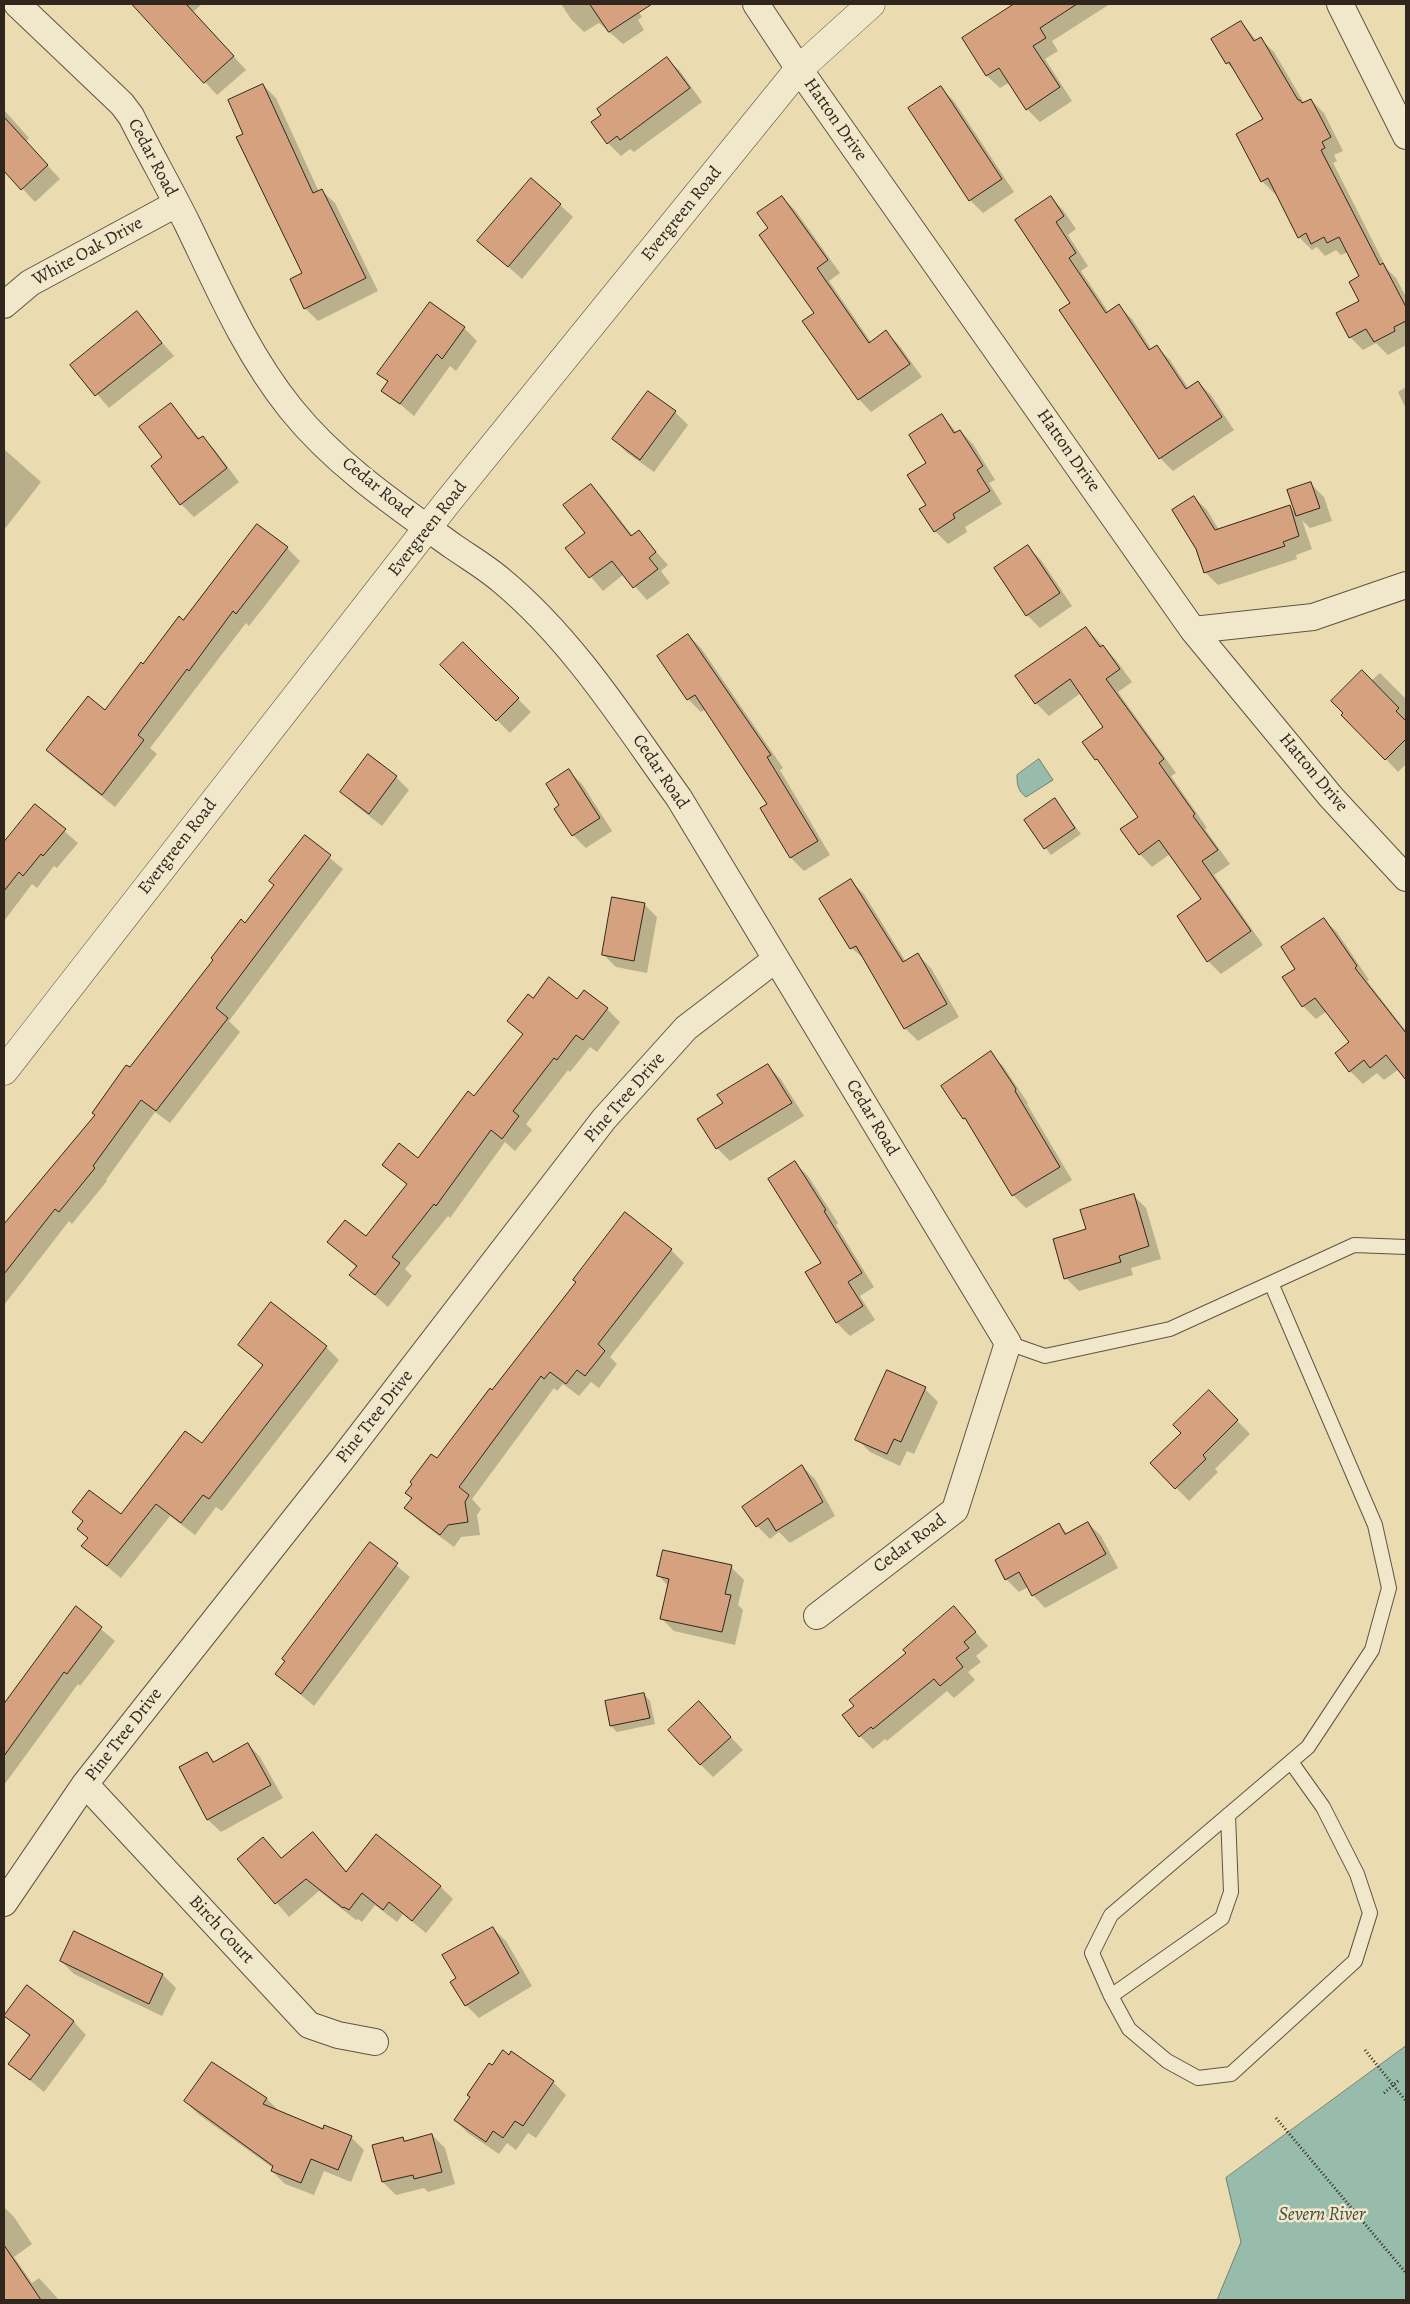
<!DOCTYPE html>
<style>
body{margin:0}
#map{position:relative;width:1410px;height:2304px;overflow:hidden;background:#eadcb0;font-family:Alegreya,serif}
canvas{display:block}
.frame{position:absolute;inset:0;border:5px solid #30261e;pointer-events:none}
</style>
<div id="map">
<canvas width="1410" height="2304"></canvas>
<div class="frame"></div>
</div>
<script>
const ctx = document.querySelector('canvas').getContext('2d');
ctx.lineJoin = 'round';
function paint(path, color) {
  ctx.fillStyle = color;
  ctx.fill(path, 'evenodd');
}
function strokePath(path, color, width, dash) {
  ctx.strokeStyle = color;
  ctx.lineWidth = width;
  ctx.lineCap = dash ? 'butt' : 'round';
  ctx.setLineDash(dash || []);
  ctx.stroke(path);
}
function drawText(font, color, halo, rows, align = 'center') {
  ctx.font = font + ' Alegreya,serif';
  ctx.lineWidth = 5;
  ctx.setLineDash([]);
  ctx.textBaseline = 'middle';
  ctx.strokeStyle = halo;
  ctx.fillStyle = color;
  for (const [text, x, y, turn = 0] of rows) {
    ctx.save();
    ctx.translate(x, y);
    ctx.rotate((+turn || 0) * Math.PI / 180);
    ctx.textAlign = isNaN(turn) ? turn : align;
    if (halo) ctx.strokeText(text, 0, 0);
    ctx.fillText(text, 0, 0);
    ctx.restore();
  }
}
const water = new Path2D(`
 M1039 759 1053 780 1026 797C1018 791 1017 785 1017 775Z
 M1406 2046V2300H1217L1241 2242 1226 2178Z`);
const shadow = new Path2D(`
 M134 4H202L193 12 246 70 217 95Z
 M561 4H634L642 17 638 20 644 30 623 44 599 23 584 32 571 19Z
 M1016 4H1110L1052 41 1058 51 1045 59 1072 101 1040 122 1027 109 1010 82 1000 88 987 76 963 38Z
 M1241 22 1257 41 1261 39 1274 52 1304 103 1311 100 1324 113 1343 151 1334 155 1337 161 1333 163 1387 269 1396 278 1406 297V345L1388 355 1376 343 1363 350 1350 337 1361 302V276L1348 252 1341 255 1336 250 1325 256 1317 247 1312 250 1299 237 1276 193 1275 194 1262 181 1265 120 1237 73 1227 63Z
 M667 59 680 71 702 102 634 152 630 149 621 156 608 143Z
 M263 85 276 98 319 192 322 191 335 203 378 291 318 321 305 308 303 274Z
 M941 88 954 101 1014 192 983 213 970 200Z
 M4 110 29 138 26 142 60 179 35 202 4 169Z
 M782 197 795 210 840 273 829 281 871 342 886 332 899 345 922 377 871 412 859 399 816 313 770 229Z
 M1051 197 1063 210 1076 229 1068 235 1088 266 1081 271 1109 313 1119 306 1132 319 1152 350 1157 347 1170 360 1189 389 1198 382 1211 395 1234 430 1173 471 1160 458 1072 303Z
 M560 205 573 217 522 279 479 241Z
 M430 303 464 328 477 341 456 371 450 366 414 416 383 390 388 383 379 373Z
 M136 313 174 356 109 408 72 365Z
 M1406 387V409L1398 392Z
 M648 393 675 412 688 425 654 472 626 452 614 439Z
 M171 405 200 439 202 437 215 450 239 482 194 517 181 504 164 458Z
 M942 415 957 433 960 431 973 444 995 480 989 483 1002 504 965 527 967 532 948 544 935 531 927 505 928 463Z
 M4 449 41 482 4 530Z
 M1311 484 1324 497 1332 521 1310 528 1302 520 1312 549 1296 555 1297 559 1218 585 1205 572 1194 497 1207 510 1219 530 1289 506 1297 514Z
 M591 485 603 498 633 536 639 532 668 565 661 571 670 583 647 600 624 574 603 591 567 549 587 533Z
 M1028 547 1041 560 1072 606 1040 628 1027 615 996 569Z
 M287 548 300 561 249 626 246 623 150 748 157 754 115 807 60 763 48 750 106 711 184 622Z
 M1086 628 1116 660 1132 682 1118 692 1176 773 1171 776 1207 828 1205 829 1230 864 1214 875 1263 945 1221 974 1208 961 1203 900 1170 854 1152 867 1140 854V817L1105 769 1084 743 1105 728 1081 693 1049 716 1036 703Z
 M688 635 701 648 783 768 780 770 830 855 804 871 791 858 762 809 769 805 706 709 701 712 688 699Z
 M463 644 531 712 510 733 442 665Z
 M1380 673 1406 699V764L1398 772 1386 759 1371 681Z
 M569 771 582 784 612 831 586 848 573 835 556 809 561 806Z
 M396 777 409 790 382 826 355 805 342 792Z
 M1055 800 1081 834 1051 855 1026 821Z
 M35 806 78 843 57 868 54 866 37 888 32 884 4 921V844Z
 M305 837 343 869 229 1021 240 1032 170 1123 155 1112 106 1180 107 1181 72 1224 69 1221 4 1305V1223H6L96 1116 130 1069 246 924 275 885Z
 M851 881 864 894 906 962 918 955 931 968 959 1017 918 1041 905 1028 866 960 851 948Z
 M644 904 657 917 647 973 616 967 603 954Z
 M1324 920 1337 932 1369 980 1367 981 1406 1031V1076L1399 1069 1384 1080 1377 1073 1363 1084 1350 1071 1351 1042 1327 1011 1316 1019 1303 1006 1297 969Z
 M533 1000 578 1001 607 1009 620 1022 597 1052 590 1047 570 1072 568 1070 526 1124 532 1130 515 1151 505 1142 450 1218 448 1216 405 1269 412 1276 388 1307 351 1275 357 1268 329 1242 366 1238 407 1185 384 1165 419 1159 474 1097 524 1035 509 1021Z
 M990 1053 1003 1066 1028 1103 1027 1104 1072 1180 1026 1208 1013 1195 971 1124 964 1118Z
 M767 1065 780 1078 804 1116 730 1161 717 1148 724 1104Z
 M795 1163 808 1176 838 1223 836 1225 874 1287 860 1296 875 1320 850 1336 837 1323 806 1273 822 1263Z
 M1133 1195 1146 1208 1161 1259 1131 1268 1133 1275 1079 1291 1066 1278 1087 1230Z
 M671 1250 684 1263 610 1357 617 1364 599 1388 591 1382 579 1396 563 1384 557 1391 554 1388 472 1499 481 1509 477 1515 480 1535 461 1537 454 1547 419 1521 406 1508 438 1460 492 1391Z
 M240 1345 326 1347 339 1360 222 1511 216 1507 195 1535 170 1516 121 1578 82 1546 88 1539 79 1529 84 1523 74 1512 121 1516 202 1445 264 1366Z
 M925 1389 938 1402 914 1454 907 1451 900 1466 870 1452 857 1439Z
 M1209 1392 1250 1434 1215 1469 1218 1472 1189 1501 1152 1463 1183 1433Z
 M802 1466 815 1479 835 1516 790 1543 779 1532 770 1539 757 1526Z
 M1088 1523 1101 1536 1118 1568 1045 1608 1033 1595 1028 1587 1019 1592 1006 1579 1059 1525 1068 1534Z
 M371 1544 410 1577 314 1706 276 1674Z
 M731 1567 744 1580 738 1605 743 1610 735 1645 674 1631 661 1618 668 1586 659 1576Z
 M76 1608 115 1641 80 1686 78 1684 4 1785V1703Z
 M954 1608 988 1646 976 1656 981 1662 968 1672 975 1680 954 1698 947 1691 887 1741 885 1739 873 1749 860 1736 856 1706Z
 M644 1694 650 1701 655 1724 617 1732 611 1726Z
 M711 1716 743 1750 713 1777 700 1764Z
 M248 1744 260 1757 283 1798 221 1832 208 1820 180 1768 207 1753 215 1762Z
 M313 1833 347 1872 440 1886 453 1899 426 1933 403 1914 397 1922 375 1905 362 1922 358 1919 356 1920 319 1891 289 1917 239 1859 263 1839 282 1859Z
 M493 1928 506 1941 532 1986 479 2018 466 2005 457 1979Z
 M75 1933 163 1975 176 1988 162 2016 74 1974 61 1961Z
 M27 1987 74 2022 86 2035 44 2092 10 2064 30 2037 6 2015Z
 M212 2064 267 2099 280 2112 324 2130 351 2137 364 2150 351 2182 324 2171 314 2195 285 2184 272 2171 273 2168 198 2114 185 2101Z
 M553 2082 566 2095 536 2138 528 2133 516 2150 507 2143 499 2154 468 2133 455 2120 471 2098Z
 M432 2135 445 2148 455 2184 428 2192 424 2188 396 2195 383 2182 402 2138 406 2142Z
 M4 2207 14 2217 32 2244 14 2257 32 2283 39 2278 59 2300H8L4 2294Z`);
const building = new Path2D(`
 M132 4H186L234 56 204 83Z
 M590 4H652L609 32Z
 M1014 4H1077L1040 28 1046 38 1033 46 1060 87 1026 110 999 68 986 76 962 38Z
 M1241 21 1254 41 1261 37 1298 100H1300L1302 103 1311 99 1331 137 1322 142 1325 148 1321 150 1380 265 1383 263 1406 307V321L1394 327 1395 331 1374 342 1366 329 1349 338 1336 313 1359 301 1349 282 1359 276 1339 237 1327 243 1324 237 1311 244 1306 233 1298 238 1268 178 1261 182 1236 134 1263 119 1229 62 1226 64 1211 39Z
 M667 57 690 88 620 140 617 136 607 144 591 122 601 115 597 109Z
 M263 84 313 193 322 189 366 278 304 309 290 279 302 273 236 137 243 134 228 100Z
 M941 86 1002 179 969 201 908 108Z
 M4 117 48 165 21 190 4 171Z
 M531 178 561 204 508 267 477 241Z
 M782 196 828 260 817 268 869 343 886 330 910 364 858 400 802 321 814 313 759 235 768 228 757 213Z
 M1051 196 1064 216 1056 222 1076 253 1069 258 1106 313 1119 304 1149 350 1157 345 1186 389 1198 381 1222 417 1159 459 1059 310 1070 303 1015 220Z
 M430 302 465 327 442 359 437 354 400 404 381 391 388 381 377 374Z
 M137 311 162 343 95 396 70 365Z
 M648 391 676 411 640 460 612 439Z
 M171 403 198 439 203 436 227 468 180 505 151 466 162 457 139 427Z
 M942 414 954 433 960 430 983 466 977 470 990 491 953 514 955 518 934 532 919 509 926 505 907 475 926 463 909 435Z
 M1311 482 1320 508 1296 516 1287 490Z
 M591 484 631 536 639 530 656 552 649 558 658 569 633 588 612 561 589 578 565 548 585 533 563 505Z
 M1194 496 1215 530 1290 505 1299 536 1283 542 1285 546 1204 573 1196 549 1172 510Z
 M257 524 288 547 236 614 233 611 189 671 187 669 138 735 144 740 102 795 46 750 88 696 105 710 141 662 143 664 179 616 183 620Z
 M1028 545 1060 593 1026 616 994 568Z
 M1086 627 1100 647 1103 645 1120 669 1106 679 1164 759 1159 763 1195 814 1193 816 1218 850 1202 861 1251 931 1207 962 1177 916 1201 899 1159 840 1139 855 1120 829 1138 817 1097 759 1095 760 1082 742 1103 727 1070 679 1035 704 1015 676Z
 M688 634 771 755 767 757 818 841 790 858 760 808 767 804 695 695 687 700 657 656Z
 M463 642 519 698 496 721 440 665Z
 M1362 670 1399 708 1396 711 1406 721V739L1385 760 1341 715 1343 713 1331 701Z
 M368 754 397 776 369 814 340 792Z
 M569 769 600 818 572 836 554 809 559 805 546 784Z
 M1055 798 1075 828 1044 849 1024 820Z
 M35 804 66 829 43 856 41 854 23 876 19 872 4 891V842Z
 M305 835 331 855 216 1008 228 1018 156 1111 141 1100 93 1166 95 1168 59 1212 55 1209 4 1274V1224L95 1115 92 1113 126 1065 130 1067 213 960 211 958 241 919 245 923 274 885 269 881Z
 M851 879 903 962 918 953 947 1004 904 1029 856 946 850 949 819 899Z
 M612 897 645 903 634 961 602 955Z
 M1324 918 1357 966 1355 968 1406 1033V1080L1386 1055 1370 1068 1364 1060 1349 1072 1335 1053 1349 1042 1315 998 1302 1007 1282 977 1295 969 1281 947Z
 M549 977 577 999 584 990 608 1008 583 1040 576 1035 557 1060 554 1058 513 1111 519 1116 502 1139 491 1130 436 1206 434 1204 392 1257 400 1263 375 1295 349 1275 357 1266 327 1242 345 1220 366 1236 407 1184 382 1165 399 1143 418 1158 468 1091 474 1096 523 1034 507 1021 528 994 533 998Z
 M991 1051 1016 1089 1015 1091 1060 1167 1012 1196 965 1118 963 1119 941 1086Z
 M768 1064 792 1103 716 1149 697 1119 723 1103 717 1095Z
 M795 1161 826 1210 824 1211 862 1273 848 1282 863 1306 836 1323 805 1272 821 1263 768 1179Z
 M1134 1194 1149 1246 1119 1256 1121 1262 1064 1279 1053 1239 1086 1229 1080 1210Z
 M625 1212 672 1249 598 1344 605 1351 585 1376 577 1370 566 1384 550 1372 544 1379 541 1376 459 1487 469 1495 465 1502 468 1522 448 1525 440 1535 404 1508 412 1498 405 1493 412 1484 410 1482 431 1454 437 1458 490 1388 492 1390 576 1282 573 1280Z
 M271 1302 327 1346 209 1499 203 1495 181 1523 156 1504 107 1566 81 1546 88 1538 77 1529 83 1521 72 1512 89 1490 121 1514 185 1431 202 1443 263 1365 238 1345Z
 M887 1370 926 1387 901 1442 894 1439 887 1454 855 1440Z
 M1209 1390 1238 1420 1203 1455 1206 1459 1175 1489 1150 1463 1181 1433 1173 1425Z
 M802 1465 823 1502 776 1531 768 1518 756 1527 742 1507Z
 M1088 1522 1106 1554 1032 1596 1019 1572 1005 1580 995 1560 1059 1523 1065 1534Z
 M370 1542 398 1563 301 1694 275 1674 285 1661 282 1659Z
 M663 1550 732 1565 725 1594 731 1595 722 1632 660 1619 669 1579 657 1576Z
 M76 1606 102 1627 67 1674 64 1672 4 1756V1704Z
 M954 1606 976 1632 964 1642 969 1648 956 1658 963 1667 940 1686 934 1679 873 1729 871 1727 859 1737 842 1715 854 1706 849 1700 906 1653 903 1650Z
 M644 1693 650 1718 610 1726 605 1701Z
 M699 1701 731 1737 700 1765 668 1730Z
 M248 1743 271 1785 207 1820 179 1767 207 1752 213 1762Z
 M313 1832 346 1872 376 1834 441 1886 412 1921 389 1902 383 1910 362 1893 349 1910 344 1907 343 1908 306 1879 275 1904 237 1859 263 1837 281 1858Z
 M493 1927 519 1973 465 2006 450 1982 456 1978 442 1955Z
 M74 1931 163 1974 149 2004 60 1961Z
 M27 1985 74 2021 30 2080 8 2064 30 2035 4 2016Z
 M503 2050 509 2055 511 2051 554 2081 523 2126 515 2121 503 2138 493 2131 486 2142 454 2120 470 2097 467 2095 489 2063 492 2065Z
 M212 2062 267 2098 263 2104 323 2129 324 2125 352 2136 338 2170 311 2159 301 2183 271 2171 273 2166 184 2101Z
 M432 2134 442 2172 414 2179 413 2175 382 2182 372 2145 403 2137 404 2141Z
 M4 2245 41 2300H4Z`);
const path = new Path2D(`
 M1365 2050 1406 2101
 M1384 2093 1399 2080
 M1276 2118 1406 2273`);
const service = new Path2D(`
 M1271 1283 1354 1245 1406 1247
 M1008 1343 1045 1356 1170 1329 1271 1283 1375 1525 1389 1588 1372 1650 1308 1747 1111 1915 1092 1953 1111 1996 1129 2029 1167 2061 1198 2078 1231 2074 1355 1961 1370 1913 1357 1874 1323 1807 1291 1762
 M1111 1996 1222 1918 1231 1892 1228 1815`);
const minor = new Path2D(`
 M17 4 122 104 131 116C149 152 169 187 187 223 218 287 246 353 291 409 336 465 397 506 454 547 470 558 487 568 502 581 574 641 625 723 679 798L1008 1343 955 1510 817 1616
 M756 4 799 69 1193 630 1331 797 1406 878
 M1340 4 1406 136
 M4 305 30 283 176 204
 M1193 630 1313 617 1406 585
 M85 1784 309 2025 338 2035 375 2042
 M4 1903 85 1784 343 1458 604 1119 686 1028 776 959`);
const tertiary = new Path2D(`
 M4 1071 446 504 799 69 871 4`);
const streetNames = [
 ["Hatton Drive",835,120,55],
 ["Cedar Road",152,158,62],
 ["Evergreen Road",682,214,-51],
 ["White Oak Drive",88,252,-29],
 ["Hatton Drive",1068,451,55],
 ["Cedar Road",377,488,39],
 ["Evergreen Road",428,529,-52],
 ["Cedar Road",660,772,56],
 ["Hatton Drive",1313,773,50],
 ["Evergreen Road",178,847,-52],
 ["Pine Tree Drive",625,1098,-49],
 ["Cedar Road",872,1118,59],
 ["Pine Tree Drive",375,1417,-52],
 ["Cedar Road",910,1544,-37],
 ["Pine Tree Drive",124,1735,-52],
 ["Birch Court",221,1930,47]
];
const waterNames = [
 ["Severn River",1322,2215]
];
paint(water, '#98bcac');
strokePath(water, '#6e8073', 1);
paint(shadow, '#0003');
paint(building, '#d6a17e');
strokePath(building, '#30261e', 1);
strokePath(service, '#5e5442', 16);
strokePath(minor, '#5e5442', 28);
strokePath(tertiary, '#5e5442', 29);
strokePath(path, '#30261e', 3, [1, 2.5]);
strokePath(service, '#f1e8cc', 14);
strokePath(minor, '#f1e8cc', 26);
strokePath(tertiary, '#f1e8cc', 28);
drawText('18px', '#30261e', '#f1e8cc', streetNames);
drawText('italic 19px', '#4a4c42', '#f1e8cc', waterNames);
</script>
